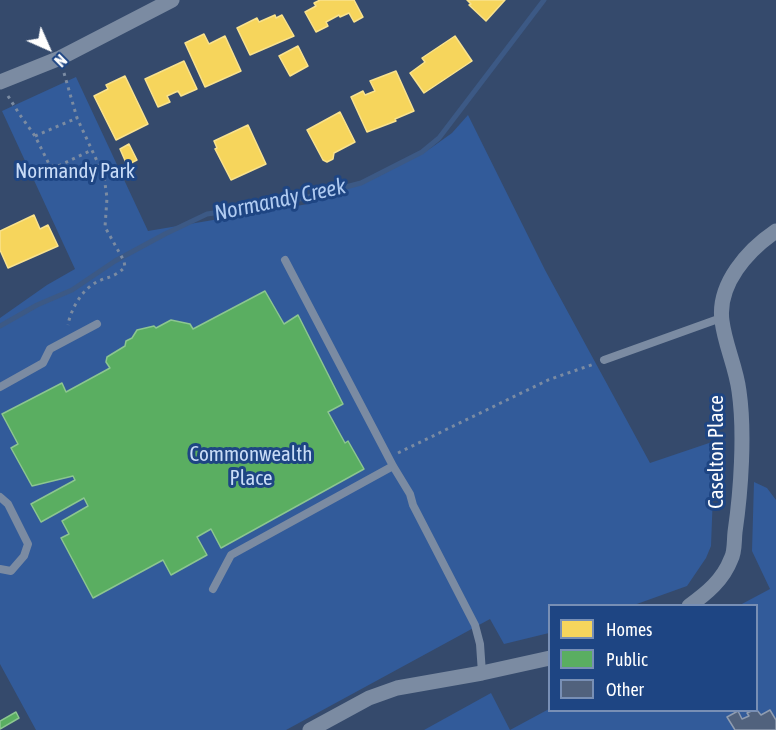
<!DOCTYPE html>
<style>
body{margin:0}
#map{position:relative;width:776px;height:730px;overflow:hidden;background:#354a6c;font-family:"Asap Condensed",sans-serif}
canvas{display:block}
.legend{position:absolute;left:548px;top:604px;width:210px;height:108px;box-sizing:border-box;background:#1e4583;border:2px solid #788fb5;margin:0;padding:8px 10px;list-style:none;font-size:18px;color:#fff}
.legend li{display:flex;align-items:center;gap:12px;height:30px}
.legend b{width:30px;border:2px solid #788fb5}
.north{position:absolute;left:18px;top:18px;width:60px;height:60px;-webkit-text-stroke:4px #1e4583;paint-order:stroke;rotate:135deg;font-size:16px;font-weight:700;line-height:24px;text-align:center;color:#fff}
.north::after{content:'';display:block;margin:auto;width:21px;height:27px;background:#fff;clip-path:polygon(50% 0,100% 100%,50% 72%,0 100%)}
</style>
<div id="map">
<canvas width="776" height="730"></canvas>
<ul class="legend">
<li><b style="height:16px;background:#f6d55c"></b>Homes</li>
<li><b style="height:16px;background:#5aae61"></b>Public</li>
<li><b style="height:16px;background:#51627d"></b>Other</li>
</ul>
<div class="north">N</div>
</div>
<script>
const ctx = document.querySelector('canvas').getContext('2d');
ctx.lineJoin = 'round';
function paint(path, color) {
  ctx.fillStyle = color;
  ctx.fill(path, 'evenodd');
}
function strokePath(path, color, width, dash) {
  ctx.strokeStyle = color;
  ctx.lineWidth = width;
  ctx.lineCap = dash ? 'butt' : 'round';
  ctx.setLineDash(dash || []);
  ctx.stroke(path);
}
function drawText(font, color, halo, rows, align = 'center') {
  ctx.font = font + ' "Asap Condensed",sans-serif';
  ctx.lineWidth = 6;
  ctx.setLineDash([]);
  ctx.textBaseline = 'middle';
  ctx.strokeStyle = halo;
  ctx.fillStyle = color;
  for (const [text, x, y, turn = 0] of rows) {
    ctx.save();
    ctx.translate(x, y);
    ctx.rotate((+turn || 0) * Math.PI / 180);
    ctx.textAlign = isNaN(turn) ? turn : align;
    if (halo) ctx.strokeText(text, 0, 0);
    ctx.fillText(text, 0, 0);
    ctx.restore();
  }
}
const green = new Path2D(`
 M76 77 148 231 308 204 377 177 431 148 452 133 468 115 545 270 650 463 715 441 711 546 706 558 687 586 634 605 550 606 549 633 504 644 490 619 286 730H36L0 664V318L47 285 75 269 2 111Z
 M754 482 767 488 776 500V730H424L491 693 510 730 549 709 550 710H756V606L740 605 770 589 752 551Z`);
const homes = new Path2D(`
 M320 0H354L363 17 354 22 349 13 340 17 339 15 326 22 328 26 316 32 305 12 316 6 314 3Z
 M467 0H505L486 21 469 5 471 4Z
 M275 15 276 18 282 15 294 36 250 55 237 28 257 18 259 22Z
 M204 34 209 44 225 36 241 71 205 87 185 43Z
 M455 36 472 61 424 93 410 73 425 62 422 58Z
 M298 46 308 66 290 76 279 56Z
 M184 61 197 89 181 96 178 91 167 96 170 102 158 107 145 79Z
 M396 71 414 111 395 119 396 121 367 132 351 97 363 91 365 95 375 91 370 81Z
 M125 76 148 124 116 140 94 96 108 89 106 85Z
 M340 112 355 142 334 153 333 159 327 162 323 160 307 130Z
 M248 125 266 164 231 180 215 149 217 148 214 141Z
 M129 144 137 160 127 165 120 149Z
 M34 215 40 229 48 225 58 246 8 268 0 250V231Z`);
const public = new Path2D(`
 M265 291 284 324 298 315 343 404 328 412 345 443 348 441 364 469 221 548 211 529 197 537 207 555 171 575 163 560 93 598 61 538 69 534 62 521 88 506 84 498 41 522 31 504 75 480 73 476 32 486 11 448 18 444 2 414 62 383 66 392 110 368 106 362 107 357 125 346 126 341 132 338 137 330 154 326 156 328 171 320 190 324 193 329Z
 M16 712 19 718 0 729V721Z`);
const stream = new Path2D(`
 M0 326 37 305 72 290 115 261 165 234 207 214 288 202 361 183 422 152 439 138 544 0`);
const building = new Path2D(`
 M756 709 761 715 770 710 776 720V730H735L727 717 738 711 742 719 749 716 747 713Z`);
const path = new Path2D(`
 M64 73 77 118 104 176 107 198 105 227 124 261 125 267C112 280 104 276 92 285 80 293 70 312 68 325
 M8 96 20 115 35 136 49 164 56 167 92 150
 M35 136 77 118
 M398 453 548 380 594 364`);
const service = new Path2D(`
 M285 260 393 466 410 494 413 505 475 625 480 644 482 673
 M604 360 721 318
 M0 387 43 363 50 349 97 324
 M0 497 8 504 28 544 24 556 11 571 0 569
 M213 589 231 555 393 466`);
const minor = new Path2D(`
 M0 82 60 58 172 0
 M689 606C707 593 723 580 731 559 735 552 734 541 735 532 741 491 745 432 739 391 736 367 725 345 722 321 717 284 748 250 776 231
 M310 730 369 698 397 688 482 673 550 658`);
const parkNames = [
 ["Normandy Park",75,171],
 ["Commonwealth",251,454],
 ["Place",251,478]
];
const streetNames = [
 ["Caselton Place",716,452,-90]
];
const waterNames = [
 ["Normandy Creek",280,200,-12]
];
paint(green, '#325b9a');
paint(homes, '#f6d55c');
strokePath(homes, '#f9e28d', 1.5);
paint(public, '#5aae61');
strokePath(public, '#8cc690', 1.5);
strokePath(stream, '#3c5985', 5);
paint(building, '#51627d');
strokePath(building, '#8f9cb0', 1.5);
strokePath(path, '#7b8ba2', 3, [3, 4.5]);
strokePath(service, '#7b8ba2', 8);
strokePath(minor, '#7b8ba2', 15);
drawText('21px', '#c9dcf7', '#1e4583', parkNames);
drawText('21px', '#fff', '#1e4583', streetNames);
drawText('italic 22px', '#b0cbf1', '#1e4583', waterNames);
</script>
